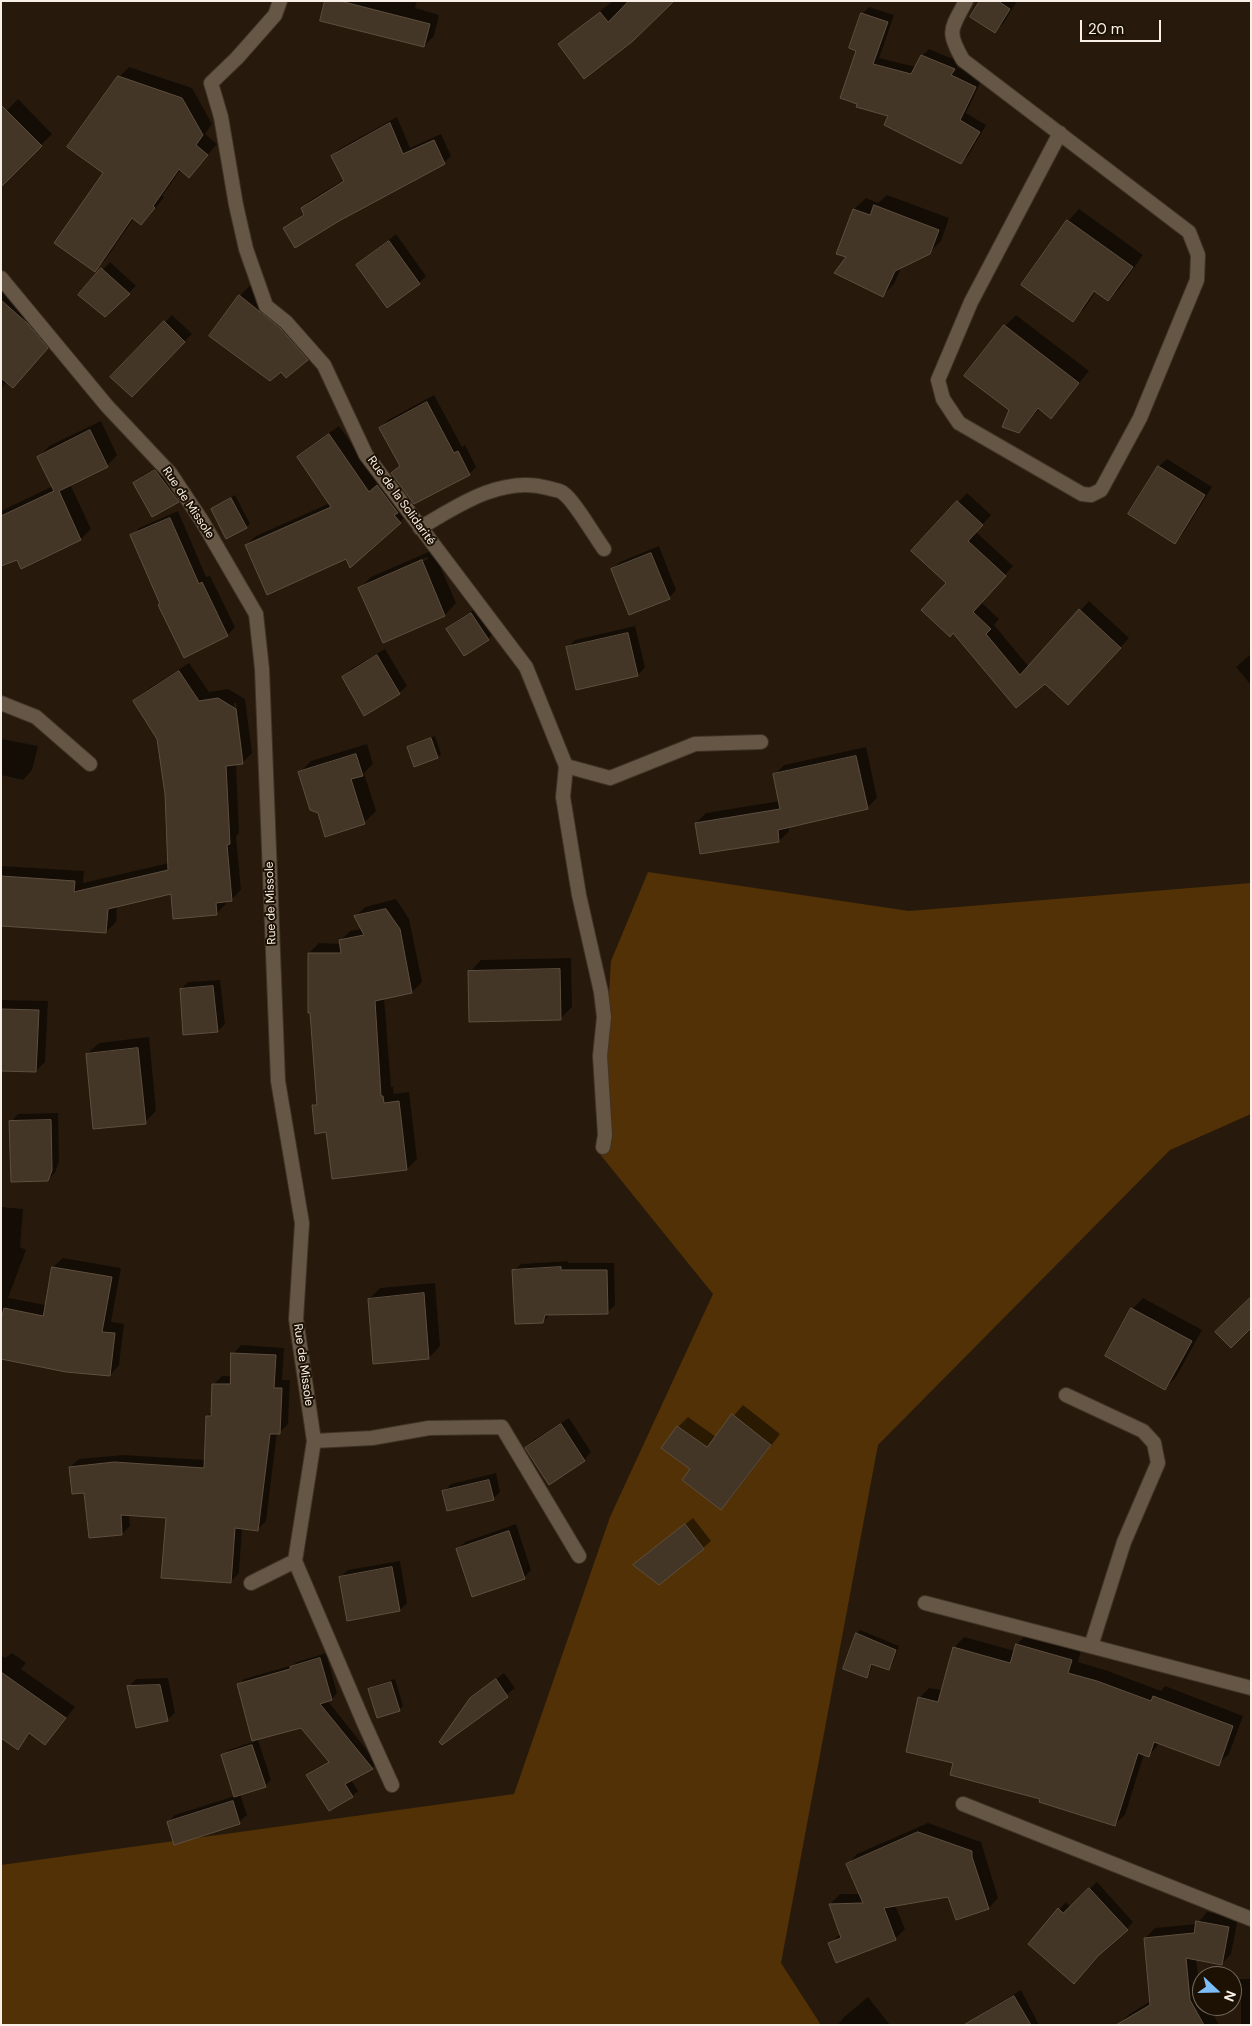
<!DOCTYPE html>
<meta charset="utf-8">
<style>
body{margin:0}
#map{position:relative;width:1252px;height:2026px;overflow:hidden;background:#271a0c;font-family:"DM Sans",sans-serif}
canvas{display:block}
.frame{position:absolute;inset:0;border:2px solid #f8efe6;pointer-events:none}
.north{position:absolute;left:1192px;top:1966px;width:50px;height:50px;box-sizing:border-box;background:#1d1104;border:1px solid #756a5e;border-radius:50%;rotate:111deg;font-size:14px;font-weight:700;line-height:20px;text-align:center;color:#f8efe6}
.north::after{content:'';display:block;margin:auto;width:18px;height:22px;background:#7cbef9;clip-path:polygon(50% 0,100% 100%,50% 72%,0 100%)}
.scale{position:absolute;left:1080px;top:20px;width:81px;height:22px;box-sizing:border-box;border:2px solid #f8efe6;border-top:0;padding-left:6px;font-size:15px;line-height:18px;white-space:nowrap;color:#f8efe6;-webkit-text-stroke:4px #1d1104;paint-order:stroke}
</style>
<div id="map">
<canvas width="1252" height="2026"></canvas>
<div class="frame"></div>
<div class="north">N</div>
<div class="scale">20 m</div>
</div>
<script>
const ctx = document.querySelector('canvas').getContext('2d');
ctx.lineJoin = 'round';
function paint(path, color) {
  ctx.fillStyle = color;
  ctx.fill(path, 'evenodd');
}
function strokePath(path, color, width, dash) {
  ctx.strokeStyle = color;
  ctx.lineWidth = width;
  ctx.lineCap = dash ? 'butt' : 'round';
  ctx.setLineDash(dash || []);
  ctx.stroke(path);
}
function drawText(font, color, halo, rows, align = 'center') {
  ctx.font = font + ' "DM Sans",sans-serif';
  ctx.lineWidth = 4;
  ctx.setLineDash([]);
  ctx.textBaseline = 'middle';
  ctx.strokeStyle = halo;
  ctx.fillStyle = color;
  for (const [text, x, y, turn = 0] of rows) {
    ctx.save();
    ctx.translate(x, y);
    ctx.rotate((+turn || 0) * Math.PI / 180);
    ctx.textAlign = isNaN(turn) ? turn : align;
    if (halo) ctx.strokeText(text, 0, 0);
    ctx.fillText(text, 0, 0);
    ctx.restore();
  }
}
const green = new Path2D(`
 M648 872 909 911 1251 883V1114L1170 1150 878 1445 781 1963 821 2025H1V1865L514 1794 610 1517 713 1294 599 1153 611 961Z`);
const shadow = new Path2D(`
 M326 1H417L415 8 439 15 434 36 424 46Z
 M613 1H672L559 44 567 37Z
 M981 1H1017L1003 24 995 31Z
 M869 7 894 15 879 58 916 67 922 56 929 49 960 62 957 67 982 79 966 113 986 125 968 156 961 163 890 115 857 50 862 14Z
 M129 67 192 88 212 124 205 134 217 144 198 166 181 169 162 196 164 197 151 214 141 224 134 218 105 260 95 270 105 173 119 77Z
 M18 99 52 134 1 185V116Z
 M397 117 410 148 441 134 451 156 444 163 285 228 305 213 302 208 309 201 345 179 332 156 339 149Z
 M887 195 949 218 941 241 929 253 902 266 894 284 883 295 848 257 854 209 866 198 878 203Z
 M1079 209 1143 255 1119 289 1108 300 1096 291 1084 309 1072 320 1022 284 1068 221Z
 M396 234 426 276 419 283 358 265Z
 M110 262 136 286 105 315 80 294Z
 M1 270 56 339 13 387 7 381 1 389Z
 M251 284 291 317 318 348 307 359 281 370 210 336 240 296Z
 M172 315 192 334 132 396 112 377Z
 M1016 315 1089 371 1051 417 1040 408 1019 432 1010 410 966 376 1005 326Z
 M434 395 462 447 465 445 476 467 469 474 392 473 401 465 381 428 388 420Z
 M101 421 117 455 107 466 70 484 91 529 81 539 22 568 17 559 1 565V511L53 486 39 457 49 446Z
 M339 426 379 483 409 512 400 522 246 545 256 536 330 503 298 458 308 448Z
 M1167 459 1212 487 1182 535 1175 542 1130 514 1159 466Z
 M163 464 185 494 178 501 135 484 142 476Z
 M967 493 991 515 976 532 1013 566 981 602 999 619 994 625 1029 667 1089 601 1129 638 1077 695 1045 682 1016 706 948 583 913 551Z
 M235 495 250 524 246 527 212 509Z
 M178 511 206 577 210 576 235 627 228 635 184 656 159 605 161 603 132 536 139 528Z
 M659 546 676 590 669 598 612 569 620 562Z
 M433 550 456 603 445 615 383 642 360 588 371 577ZM427 557 428 559 372 584V581Z
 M479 606 496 631 488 639 464 655 448 630 455 622Z
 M635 626 645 667 638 675 567 648 575 640Z
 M385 649 407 686 399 693 343 677 351 669Z
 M1251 654V685L1236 667Z
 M189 663 209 692 228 689 245 699 252 753 242 763 236 764 239 833 236 836 241 890 231 900 226 901V904L216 914 172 893 117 906 116 922 106 932 1 925V866L84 871 83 883 169 863 166 794 158 738 135 701 144 692ZM234 703H236L243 756H241Z
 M435 736 441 754 438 757 408 747 412 744Z
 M1 739 38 746 32 770 23 780 1 775Z
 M367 744 373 764 364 773 376 811 364 823 319 812 300 772 311 761Z
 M866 747 877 798 867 808 788 826 789 831 779 841 696 823 706 813 780 801 774 775 784 765Z
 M396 899 409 919 422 982 412 992 384 997 391 1087H393L394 1094 409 1092 417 1159 407 1169 327 1130 313 1106 318 1101 309 953 319 943 341 944 340 941 350 931 362 929 355 917 365 907Z
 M571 958 572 1007 560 1019 470 972 481 960Z
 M220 980 225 1024 218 1031 181 989 188 982Z
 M1 1000 48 1001 45 1062 36 1071 1 1069Z
 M149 1037 156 1111 145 1122 87 1054 99 1043Z
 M58 1113 59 1161 55 1173 47 1180 11 1122 18 1114Z
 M1 1207 23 1209 20 1247 26 1250 8 1298 46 1305 53 1267 63 1258 121 1268 111 1322 124 1324 119 1365 110 1375 1 1358Z
 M568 1261V1263H614L615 1305 607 1313 550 1314 543 1322 513 1271 521 1264Z
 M435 1283 440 1346 429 1358 374 1363 369 1299 380 1288Z
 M1143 1298 1202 1330 1176 1377 1165 1389 1132 1309Z
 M241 1345 284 1348 282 1380H290L288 1424 280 1432H277L266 1521 257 1530 242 1528 239 1573 230 1582 167 1518 129 1515 130 1526 122 1534 85 1492 70 1467 79 1459 123 1455 206 1460 207 1416 212 1411 214 1384 222 1376H232L233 1354Z
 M743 1405 780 1434 731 1498 720 1509 692 1468 678 1427 688 1417 716 1437Z
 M569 1418 591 1452 584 1460 526 1448 534 1440Z
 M496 1473 500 1492 493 1499 444 1491 451 1484Z
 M693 1518 711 1541 703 1548 635 1565Z
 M516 1524 531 1570 524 1578 457 1549 465 1542Z
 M400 1561 407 1603 400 1610 348 1619 340 1577 348 1570Z
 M860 1630 899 1646 892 1665 889 1669 873 1663 870 1673 866 1676 857 1634Z
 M1027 1634 1081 1650 1078 1662 1108 1671 1161 1691 1165 1686 1243 1716 1229 1754 1218 1764 1160 1742 1149 1756 1144 1754 1125 1815 1114 1825 1041 1798 955 1762 919 1698 929 1688 942 1690 954 1648 964 1637 1015 1651 1017 1644Z
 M12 1653 26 1663 21 1669 75 1707 45 1743 31 1733 17 1748 1 1736V1655L5 1658Z
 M326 1653 337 1693 332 1699 327 1700 377 1763 372 1768 351 1780 358 1791 352 1796 308 1775 313 1770 329 1761 302 1727 238 1685 244 1679 293 1665 297 1662Z
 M504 1673 515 1688 442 1744 471 1699Z
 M168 1678 175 1713 167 1720 129 1686 136 1679Z
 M395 1679 403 1706 399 1710 369 1690 373 1686Z
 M258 1740 271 1780 265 1786 240 1794 247 1815 239 1822 168 1823 175 1815 235 1796 223 1756 229 1750Z
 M928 1823 981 1842 998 1898 989 1908 949 1895 895 1905 905 1929 895 1939 830 1944 841 1933 830 1904 840 1894H861L848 1864 857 1854Z
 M1097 1882 1133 1922 1127 1929 1029 1943 1066 1902 1071 1907Z
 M1207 1912 1238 1918 1231 1954 1222 1964 1196 1959 1202 2006H1209L1219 2025H1118L1128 2015 1151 2001 1145 1938 1155 1928 1197 1924Z
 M1232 1979H1251V2025H1241V1999L1232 1997Z
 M1021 1990 1039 2025H982L980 2017 986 2011Z
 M868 1997 890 2025H838L844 2017Z`);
const building = new Path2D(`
 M325 1H340L430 24 424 47 320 21Z
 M629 1H674L633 41 584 79 558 44 600 12 608 22Z
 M980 1H998L1010 9 995 33 970 17Z
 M861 13 888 22 873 64 911 74 921 55 955 69 951 75 976 87 960 120 980 132 961 164 884 125 888 116 856 107 857 104 840 98 856 51 849 48Z
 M118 76 182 98 203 135 196 145 208 155 189 178 179 169 153 206 155 208 141 225 132 218 95 272 54 243 103 173 67 147Z
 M1 105 42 146 1 187Z
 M390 123 403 154 434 140 445 164 339 221 295 248 283 228 304 215 301 208 344 181 331 156Z
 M874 205 939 230 930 254 895 271 883 297 834 273 846 257 836 254 853 209 870 215Z
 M1067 220 1133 267 1108 301 1094 291 1073 322 1021 285Z
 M389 241 420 284 387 308 356 265Z
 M101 268 130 294 105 317 78 295Z
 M239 295 280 328 308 360 286 378 281 372 270 381 209 336Z
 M1 300 28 324 48 348 13 388 1 378Z
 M164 321 185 342 132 397 110 377Z
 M1004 325 1079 383 1051 419 1038 408 1019 433 1002 427 1009 410 964 376Z
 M427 402 454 453 458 451 470 475 414 504 391 473 400 466 379 428Z
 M90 430 108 467 59 491 81 540 21 569 17 560 1 566V516L54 491 37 457Z
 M329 434 369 492 377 485 398 513 394 515 401 523 350 568 346 559 267 595 245 545 331 507 297 457Z
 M1158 466 1205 495 1175 544 1128 514Z
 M155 470 179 502 152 517 133 483Z
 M231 498 247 528 226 539 211 509Z
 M957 501 983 525 968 541 1006 576 973 612 991 629 986 634 1020 675 1079 609 1121 648 1068 705 1045 684 1016 708 953 633 950 637 921 610 946 583 911 551Z
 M170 518 199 584 202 582 228 636 184 658 158 605 160 604 130 535Z
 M651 553 670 599 629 615 611 569Z
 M422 560 445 616 383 643 358 588Z
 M471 613 489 640 464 656 446 629Z
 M628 633 638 676 576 690 566 647Z
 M377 655 400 694 364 716 342 677Z
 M179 671 199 701 218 698 236 709 243 764 226 766 230 844 227 845 232 901 216 903 217 915 173 919 171 894 108 909 106 933 1 926V876L75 881 74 892 168 870 165 794 157 739 133 701Z
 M431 738 438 758 414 767 407 747Z
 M356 754 363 776 351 779 365 824 325 837 318 813 310 810 298 772Z
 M856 756 868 809 778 830 779 842 700 854 695 823 780 809 773 774Z
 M386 909 400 929 412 993 375 1001 381 1096H383L384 1103 399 1101 407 1170 332 1179 326 1132 315 1134 312 1105H317L310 1013H308V953H341L339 940 364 935 354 916Z
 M560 969 561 1020 469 1022 468 971Z
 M213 986 218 1032 183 1035 180 989Z
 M1 1009 39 1010 36 1072 1 1071Z
 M138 1048 146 1124 93 1129 86 1054Z
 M51 1120 52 1170 48 1181 11 1182 9 1121Z
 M52 1267 112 1277 102 1332 115 1333 110 1376 66 1372 1 1359V1320L4 1308 43 1316Z
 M561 1267V1270H607L608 1314 545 1315 543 1323 515 1324 512 1270Z
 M424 1293 429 1359 373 1364 368 1299Z
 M1251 1297V1328L1231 1348 1215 1332Z
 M1131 1308 1192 1341 1165 1390 1105 1356Z
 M231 1353 276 1355 274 1388H282L280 1434H270L258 1531 235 1528 231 1583 161 1578 166 1518 121 1515 122 1535 89 1538 84 1493 72 1494 69 1467 114 1462 204 1468 206 1416H211L212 1384H230Z
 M732 1414 771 1445 721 1510 682 1480 690 1469 661 1448 677 1426 707 1447Z
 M561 1424 585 1461 549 1485 525 1448Z
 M489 1480 494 1500 447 1511 442 1491Z
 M685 1524 704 1549 659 1585 633 1565Z
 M509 1531 525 1579 472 1597 456 1549Z
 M392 1567 400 1611 347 1621 339 1577Z
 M856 1633 896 1650 889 1670 871 1664 867 1678 843 1669Z
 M1016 1644 1072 1660 1068 1673 1097 1681 1151 1701 1153 1696 1233 1726 1219 1766 1154 1742 1149 1757 1138 1753 1115 1826 1039 1802 1040 1799 950 1775 953 1763 906 1752 918 1697 938 1702 953 1647 1010 1663Z
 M320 1658 332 1700 320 1704 373 1769 345 1784 353 1797 329 1811 306 1775 329 1762 301 1728 252 1741 237 1684 290 1669V1667Z
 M1 1672 66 1718 45 1745 29 1733 18 1750 1 1738Z
 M496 1679 508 1697 442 1745 439 1742 470 1698Z
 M391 1682 400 1711 377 1718 368 1689Z
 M160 1685 168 1721 136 1728 127 1686Z
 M252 1745 266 1787 234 1797 221 1755Z
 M233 1801 240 1824 174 1845 167 1822Z
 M918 1832 972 1851V1857L989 1909 956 1920 948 1897 884 1908 896 1940 836 1963 828 1943 841 1938 829 1904 863 1903 846 1864Z
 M1089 1888 1128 1930 1098 1956 1074 1984 1028 1944 1058 1908 1063 1913Z
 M1196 1921 1229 1927 1222 1965 1186 1958 1190 2000 1204 2025H1116L1150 2005 1144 1938 1194 1933Z
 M1014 1996 1031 2025H964Z`);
const minor = new Path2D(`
 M280 1 275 15 237 58 211 83 221 117 236 205 246 249 266 306 286 322 324 365 366 455 526 667 566 766 610 778 695 744 761 742
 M966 1C951 29 946 31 963 60L1189 232 1198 255 1197 280 1140 418 1101 490 1091 495 1082 494 959 423 943 399 938 380 971 302 1060 133
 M1 278 107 406 170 473 202 521 256 614 262 669 278 1081 302 1223 296 1319 314 1441 295 1561 251 1583
 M420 528C458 505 503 475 548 488 553 490 560 490 563 493 574 500 595 537 604 549
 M1 703 36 717 90 764
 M566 766 563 797 579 895 601 992 604 1017 600 1056 605 1135 603 1147
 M1066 1395 1143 1431 1154 1443 1158 1463 1124 1542 1091 1646
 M314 1441 372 1438 429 1428 502 1427 579 1556
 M295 1561 364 1723 392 1785
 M925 1603 1251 1688
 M963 1804 1251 1919`);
const streetNames = [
 ["Rue de la Solidarité",401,501,54],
 ["Rue de Missole",188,503,56],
 ["Rue de Missole",271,903,-92],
 ["Rue de Missole",303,1365,82]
];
paint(green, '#513105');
paint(shadow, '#0007');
paint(building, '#433626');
strokePath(building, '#5e4f3f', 1);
strokePath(minor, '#403426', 16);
strokePath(minor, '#665645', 14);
drawText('12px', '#f8efe6', '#1d1104', streetNames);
</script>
